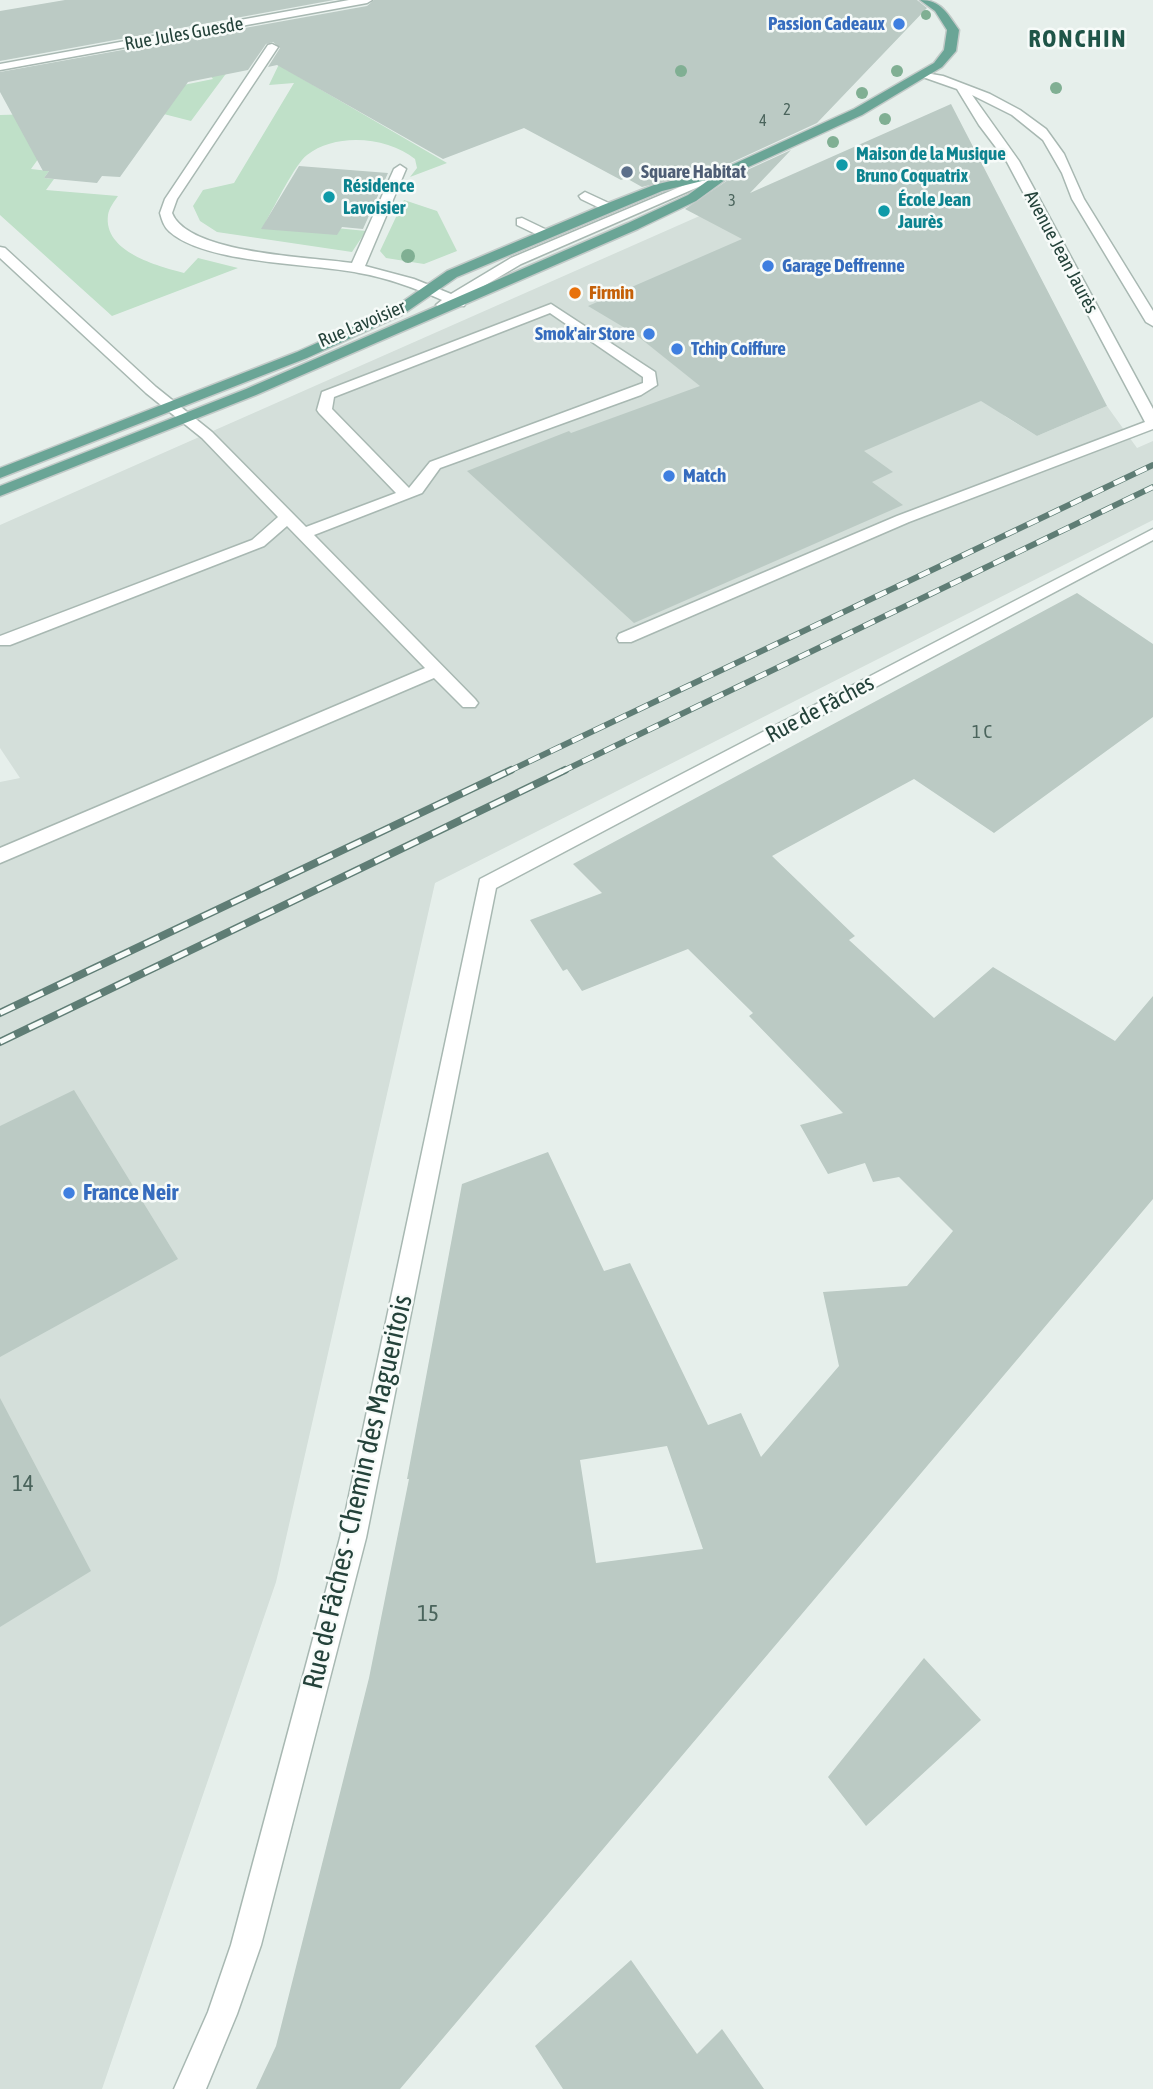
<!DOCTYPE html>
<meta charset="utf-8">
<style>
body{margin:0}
canvas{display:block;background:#e6efeb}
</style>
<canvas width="1153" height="2089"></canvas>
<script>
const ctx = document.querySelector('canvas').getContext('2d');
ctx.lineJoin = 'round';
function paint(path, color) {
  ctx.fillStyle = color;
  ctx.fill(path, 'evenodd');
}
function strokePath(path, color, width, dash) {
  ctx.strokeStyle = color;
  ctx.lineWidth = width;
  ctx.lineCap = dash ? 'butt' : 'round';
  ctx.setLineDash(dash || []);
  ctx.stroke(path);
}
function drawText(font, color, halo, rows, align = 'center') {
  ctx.font = font + ' "Asap Condensed",sans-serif';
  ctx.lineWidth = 5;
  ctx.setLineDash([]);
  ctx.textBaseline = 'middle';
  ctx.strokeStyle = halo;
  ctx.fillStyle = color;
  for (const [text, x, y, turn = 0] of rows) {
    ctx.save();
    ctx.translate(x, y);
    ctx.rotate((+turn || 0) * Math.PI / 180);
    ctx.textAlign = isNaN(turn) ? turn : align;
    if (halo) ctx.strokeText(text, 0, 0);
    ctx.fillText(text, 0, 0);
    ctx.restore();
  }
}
const built = new Path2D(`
 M738 199 1006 417 1037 436 1107 406 1137 448 1153 441V520L435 883 276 1582 102 2089H0V782L20 778 0 748V525Z`);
const green = new Path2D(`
 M281 60 282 67 447 163 410 177 417 168 415 159C388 137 336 132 307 155 295 164 275 206 266 221L366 231 352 252 217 232 200 221 193 206 203 190 234 183 294 83 269 85Z
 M204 68 228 71 191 121 109 100 213 79Z
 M71 113 31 169 49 171 44 178 54 179 46 190 118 196C114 202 109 208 108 215 103 252 158 266 184 273L198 258 238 268 112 316 0 215V115Z
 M404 200 437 211 457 251 424 264 386 258 380 251Z`);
const building = new Path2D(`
 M65 0H334L0 61V11Z
 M374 0H917L927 8 817 123 724 166 642 187 626 178 621 180 524 128 443 159 277 65 268 67 280 48 273 42 266 44 248 70 188 82 120 177 102 176 97 183 44 178 49 171H43L0 92V72L367 6Z
 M951 104 1107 406 1037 436 981 401 864 451 893 472 872 482 903 505 634 623 467 471 569 431 571 433 700 386 635 334 588 306 742 239 685 209 734 176 791 150 750 193Z
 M299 166 388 173 363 229 342 227 337 235 261 229Z
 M1077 593 1153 644V717L994 833 914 779 772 856 855 936 849 940 934 1018 993 967 1115 1041 1153 996V1199L400 2089H256L276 2046 369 1678 409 1479H407L462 1184 548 1152 604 1271 630 1263 708 1425 741 1413 761 1457 839 1366 823 1292 907 1286 953 1231 899 1177 873 1182 865 1163 828 1174 800 1125 843 1113 749 1016 753 1013 688 949 582 991 567 969 563 971 530 920 602 893 573 864ZM667 1446 703 1549 596 1563 580 1460Z
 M74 1090 178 1259 0 1357V1126Z
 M0 1398 91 1571 0 1627Z
 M924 1658 981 1720 866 1826 828 1777Z
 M631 1960 697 2054 722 2029 764 2089H563L535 2046Z`);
const minor = new Path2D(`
 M349 0H372L367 3 0 70V64Z
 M272 44 278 47 177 199 172 213C188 254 311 257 352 263L394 169 400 165 406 169 365 266 414 279 451 294 511 258 725 168 729 167 735 171 521 264 462 299 466 303 464 306 452 305 443 309 436 305 442 300C415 288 388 278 359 273 311 263 206 264 170 232 164 227 162 220 160 213L165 199 268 45Z
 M920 72 943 76 990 94 1020 110 1046 129 1064 154 1084 199 1153 311V326L1146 322 1072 199 1062 173 1043 140 1012 115 972 95 1019 161 1153 409V429L909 522 631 642H619L617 638 619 634 897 516 1145 422 1007 162 979 125 957 89 920 76Z
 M585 192 613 205 614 208 608 212 581 199 579 196Z
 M522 218 549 231 551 234 544 238 517 225V219Z
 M0 247 5 248 156 387 212 432 306 527 396 493 319 413 317 410 322 392 551 304 655 372 657 385 641 395 440 468 422 493 314 535 475 699 478 703 475 707H463L434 678 0 863V848L425 668 287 526 264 546 10 645H0V636L252 540 278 517 202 438 146 393 0 258ZM550 313 643 377V383L430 462 409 488 332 409 334 397Z
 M1153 529V540L496 888 366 1538 261 1945 237 2014 206 2089H174L208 2012 231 1945 340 1538 480 879Z`);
const major = new Path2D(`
 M920 0C941 0 947 13 959 30L956 51 942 67 862 115 733 174 696 201 638 229 256 395 0 496V486L246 389 628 223 688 195 710 179 662 191 457 277 402 315 307 358 0 478V468L297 352 392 309 447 271 603 205 654 185 725 168 854 109 934 63 944 50 947 30 935 11Z`);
const railFar1 = new Path2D(`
 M507 772 1153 465
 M561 772 1153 487`);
const rail = new Path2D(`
 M0 1013 511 770
 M0 1042 565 770`);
const trees = [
 [926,15,5],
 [681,71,6],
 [897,71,6],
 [1056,88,6],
 [862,93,6],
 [885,119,6],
 [833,142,6],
 [408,256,7]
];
const markers = [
 [899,24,7,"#3f7fe0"],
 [842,165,7,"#0f9aa8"],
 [627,172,7,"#5c6f8a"],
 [329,197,7,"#0f9aa8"],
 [884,211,7,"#0f9aa8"],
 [768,266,7,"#3f7fe0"],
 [575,293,7,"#e8710a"],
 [649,334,7,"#3f7fe0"],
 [677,349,7,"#3f7fe0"],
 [669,476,7,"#3f7fe0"],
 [69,1193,7,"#3f7fe0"]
];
const farNumbernames = [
 ["2",787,110],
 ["4",763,121],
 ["3",732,201]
];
const farShopnames = [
 ["Passion Cadeaux",885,24,"right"],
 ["Garage Deffrenne",782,266],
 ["Smok'air Store",635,334,"right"],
 ["Tchip Coiffure",691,349],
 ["Match",683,476]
];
const farStreetnames = [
 ["Rue Jules Guesde",184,34,-10],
 ["Avenue Jean Jaurès",1061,252,62],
 ["Rue Lavoisier",362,324,-23]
];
const farCulturenames = [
 ["Maison de la Musique",856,154],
 ["Bruno Coquatrix",856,176],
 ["Résidence",343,186],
 ["Lavoisier",343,208],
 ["École Jean",898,200],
 ["Jaurès",898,222]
];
const farServicenames = [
 ["Square Habitat",641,172]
];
const farFoodnames = [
 ["Firmin",589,293]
];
const numberNames = [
 ["1 C",982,732]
];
const streetNames = [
 ["Rue de Fâches",820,709,-28]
];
const shopNames = [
 ["France Neir",83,1193]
];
const nearNumbernames = [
 ["14",23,1484],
 ["15",428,1614]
];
const farDistrictnames = [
 ["RONCHIN",1078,39]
];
const nearStreetnames = [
 ["Rue de Fâches - Chemin des Magueritois",358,1492,-77]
];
paint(built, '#d4dfda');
paint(green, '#bfe0c8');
paint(building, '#bbcac4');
strokePath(minor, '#a8b8b2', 3);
strokePath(major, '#c2cac8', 3);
paint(minor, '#fff');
paint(major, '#6aa596');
strokePath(railFar1, '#5f7d75', 6);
strokePath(rail, '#5f7d75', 8);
strokePath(railFar1, '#f7fbf9', 4.5, [12]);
strokePath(rail, '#f7fbf9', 5, [16]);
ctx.fillStyle = '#80af93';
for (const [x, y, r] of trees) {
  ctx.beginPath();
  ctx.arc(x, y, r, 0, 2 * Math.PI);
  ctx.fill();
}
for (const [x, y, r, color] of markers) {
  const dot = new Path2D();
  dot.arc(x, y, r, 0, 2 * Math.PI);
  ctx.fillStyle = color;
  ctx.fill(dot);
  strokePath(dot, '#f7fbf9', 2.5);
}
drawText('16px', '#4a645c', null, farNumbernames);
drawText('bold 19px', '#366cbe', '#f7fbf9', farShopnames, 'left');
drawText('19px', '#24423a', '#f7fbf9', farStreetnames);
drawText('bold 19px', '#0d838f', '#f7fbf9', farCulturenames, 'left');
drawText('bold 19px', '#4e5e75', '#f7fbf9', farServicenames, 'left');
drawText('bold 19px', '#c56008', '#f7fbf9', farFoodnames, 'left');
drawText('19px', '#4a645c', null, numberNames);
drawText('23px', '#24423a', '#f7fbf9', streetNames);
drawText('bold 23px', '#366cbe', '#f7fbf9', shopNames, 'left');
drawText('23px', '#4a645c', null, nearNumbernames);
ctx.letterSpacing = '2px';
drawText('bold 24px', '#1f5548', '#f7fbf9', farDistrictnames);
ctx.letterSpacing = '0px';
drawText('28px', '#24423a', '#f7fbf9', nearStreetnames);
</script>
